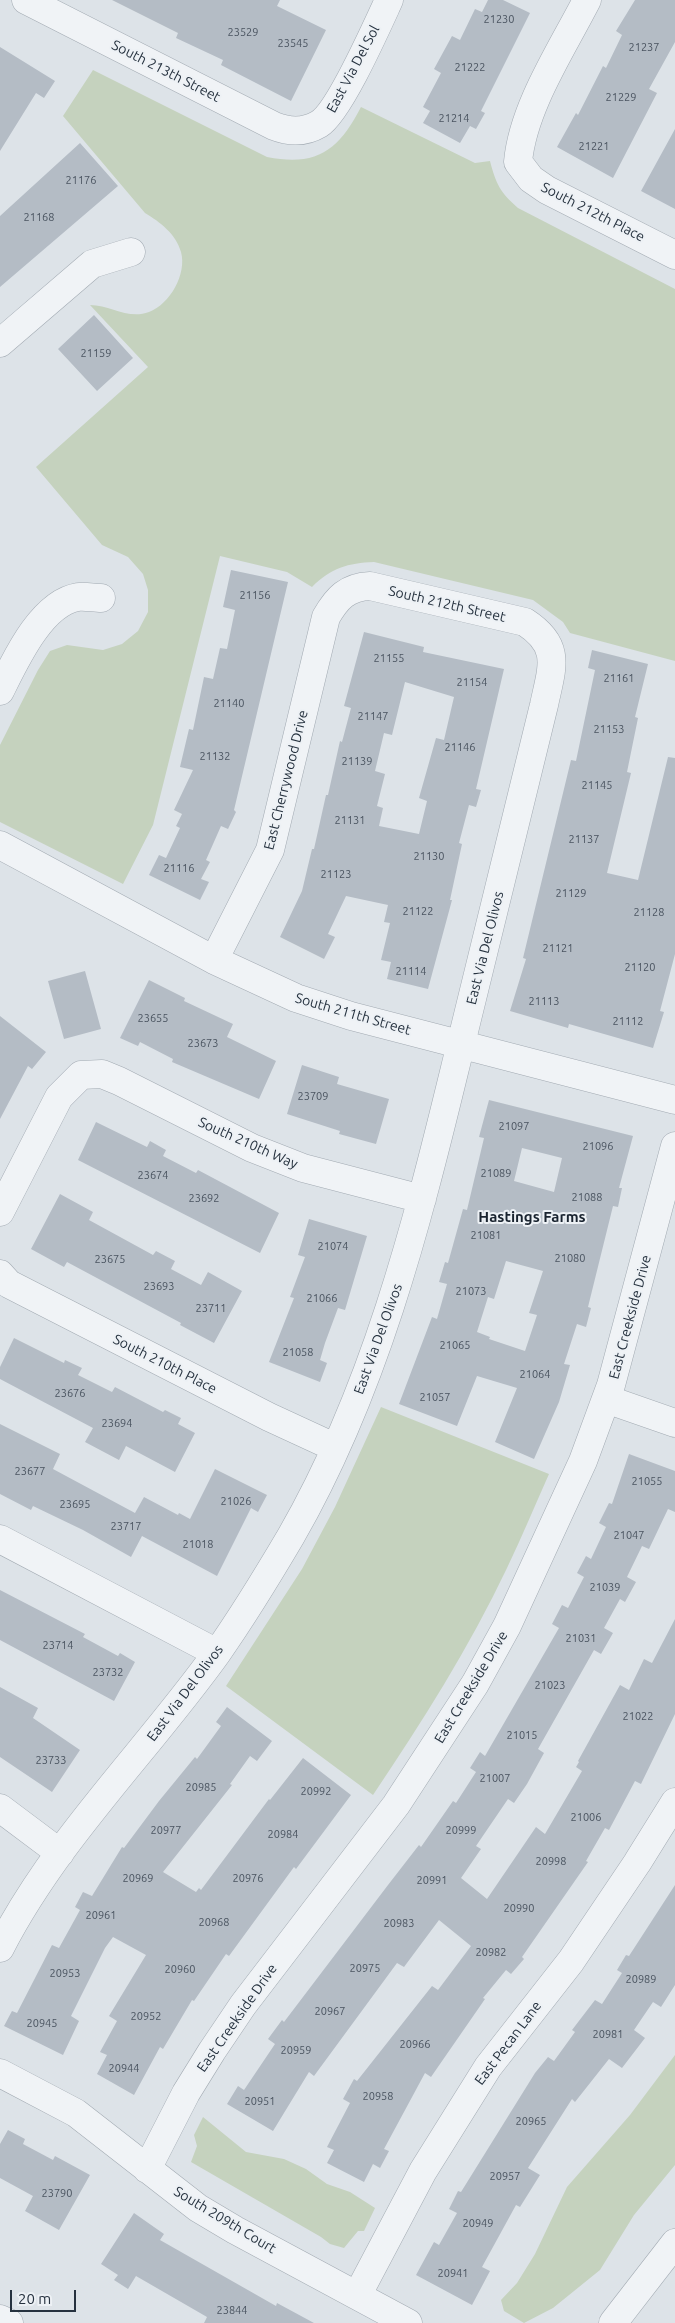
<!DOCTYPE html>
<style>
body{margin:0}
#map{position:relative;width:675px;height:2323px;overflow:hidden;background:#dde3e8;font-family:Ubuntu,sans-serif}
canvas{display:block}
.scale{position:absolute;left:10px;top:2290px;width:66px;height:22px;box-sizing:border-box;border:2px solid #26323f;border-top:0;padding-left:6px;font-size:15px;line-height:18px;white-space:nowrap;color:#26323f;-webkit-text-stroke:4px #edf1f5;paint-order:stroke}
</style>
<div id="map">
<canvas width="675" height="2323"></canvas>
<div class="scale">20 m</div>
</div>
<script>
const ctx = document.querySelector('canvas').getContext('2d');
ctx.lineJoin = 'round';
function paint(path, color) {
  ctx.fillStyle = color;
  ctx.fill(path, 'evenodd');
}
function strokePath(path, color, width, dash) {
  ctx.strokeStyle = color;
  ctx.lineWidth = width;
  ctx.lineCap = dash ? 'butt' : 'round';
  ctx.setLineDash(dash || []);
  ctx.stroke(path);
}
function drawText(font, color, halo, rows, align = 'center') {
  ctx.font = font + ' Ubuntu,sans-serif';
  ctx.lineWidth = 4;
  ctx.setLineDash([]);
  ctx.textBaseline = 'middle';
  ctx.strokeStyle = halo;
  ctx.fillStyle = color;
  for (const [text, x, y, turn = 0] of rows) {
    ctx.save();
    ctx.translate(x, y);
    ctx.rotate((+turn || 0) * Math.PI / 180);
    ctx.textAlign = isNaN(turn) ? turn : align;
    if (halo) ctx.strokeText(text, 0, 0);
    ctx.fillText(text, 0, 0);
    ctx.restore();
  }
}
const green = new Path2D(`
 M93 70 267 157C317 167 339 150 361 107L475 163 490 161C496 184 500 192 518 208L675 289V661L570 633 563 622 533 600 374 562C348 563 331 568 312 587L287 572 220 556 153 825 123 884 0 822V745L38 670 50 651 67 645 103 650 122 644 138 631 148 612V590L143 574 128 557 102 545 36 467 148 367 90 305C111 305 128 320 149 312 170 304 187 274 181 252 176 234 160 222 145 213L63 116Z
 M381 1407 549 1474C535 1505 522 1537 507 1568 469 1648 422 1722 373 1795L226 1686 302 1569 335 1507Z
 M675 2055V2165L634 2215 600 2270 553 2308 524 2323 504 2311 501 2300 517 2283 535 2254 567 2187 630 2115Z
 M203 2117 246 2152 284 2159 306 2169 327 2184 350 2192 375 2208 364 2231H358L344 2248 330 2244 321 2237 191 2162 197 2146 194 2135Z`);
const building = new Path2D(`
 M112 0H280L277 6 326 30 291 101 221 65 223 60 176 38 178 33Z
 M488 0H503L530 13 481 111 485 113 476 129 470 126 460 143 423 123 430 111 423 107 441 73 434 69 452 36 460 40 475 9 482 12Z
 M635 0H675V42L649 89 657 93 613 178 557 147 576 113 578 115 603 66 606 68 622 35 616 31Z
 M0 47 55 81 44 98 36 93 0 151Z
 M675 129V209L641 191Z
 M80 143 118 186 0 287V216Z
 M94 315 133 358 97 391 58 349Z
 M231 570 288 582 234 810 236 812 228 829 221 826 206 860 210 862 201 879 209 882 200 900 149 875 159 855 166 858 180 828 176 826 182 814 174 810 193 770 180 767 189 729 193 730 204 677 213 679 220 648 227 649 235 610 223 607Z
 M364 632 424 647 423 652 504 669 476 789 481 790 476 807 469 805 459 843 462 844 450 900H452L428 989 387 979 391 962 381 960 390 923 384 922 388 905 346 896 328 934 335 937 324 959 280 937 302 891 312 849H314L326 795H328L340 741 342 742 351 708 344 706ZM405 682 454 697 444 740 436 738 419 798 427 801 419 834 379 826 383 808 377 806 385 774 375 771 384 733 392 735Z
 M592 650 648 664 635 717 638 718 627 772 631 773 607 873 638 880 668 757 675 758V954L660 1011 664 1012 653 1048 569 1024 568 1028 510 1011 526 959 523 958 571 760 576 761 595 670 588 668Z
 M85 971 101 1029 64 1039 48 981Z
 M149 980 185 998 184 1001 233 1024 227 1037 276 1061 259 1099 172 1062 173 1059 140 1042 138 1046 120 1038Z
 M0 1016 46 1052 32 1069 28 1066 0 1119Z
 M302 1065 339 1077 337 1084 389 1099 376 1144 339 1134 340 1131 287 1114Z
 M489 1100 633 1136 619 1188H622L618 1207 613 1206 588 1307 591 1308 586 1327 577 1324 564 1364 570 1365 559 1402 534 1459 495 1442 517 1388 477 1376 457 1426 399 1404 432 1317 437 1319 447 1284 439 1282 445 1262 448 1263 463 1209 467 1210 484 1138 479 1137ZM522 1148 562 1158 554 1192 514 1181ZM506 1261 543 1271 529 1313 537 1315 525 1351 489 1339 490 1337 477 1332 488 1297 494 1299Z
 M96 1122 147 1147 150 1141 166 1150 163 1156 196 1173 198 1170 279 1213 260 1253 78 1160Z
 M60 1194 93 1212 89 1220 153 1255 156 1251 175 1261 171 1269 201 1285 208 1272 242 1291 214 1343 180 1325 181 1323 67 1262 64 1267 31 1249Z
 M309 1219 367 1236 345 1310 338 1308 325 1343 320 1360 327 1363 320 1382 269 1362 294 1298 290 1297 305 1257 298 1255Z
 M14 1338 64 1363 65 1360 82 1368 78 1375 112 1392 115 1387 163 1412 165 1410 181 1418 178 1424 195 1433 175 1472 126 1446 119 1460 85 1442 93 1428 0 1379V1367Z
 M0 1424 60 1454 53 1469 135 1513 144 1497 178 1515 179 1513 190 1519 215 1469 267 1495 258 1512 251 1508 217 1576 142 1536 131 1557 83 1530 33 1506 31 1510 0 1494Z
 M629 1454 675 1471V1512L668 1509 649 1549 642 1546 627 1577 636 1582 625 1602 620 1599 604 1628 613 1633 601 1654 594 1650 538 1749 544 1753 527 1784 514 1803 508 1799 476 1846 481 1849 461 1878 487 1899 536 1827 545 1834 582 1771 576 1767 579 1762 578 1761 620 1685 629 1690 644 1659 652 1663 675 1619V1714L641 1784 635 1781 609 1830 605 1828 586 1861 588 1862 522 1957 524 1959 511 1974 506 1970 483 1998 485 1999 431 2077 425 2073 384 2149 389 2151 380 2168 373 2164 364 2182 327 2163 334 2150 327 2147 350 2103 343 2099 354 2079 357 2081 432 1986 438 1990 471 1946 439 1920 404 1967 397 1963 314 2076 309 2072 273 2131 227 2104 238 2086 244 2090 275 2044 268 2039 282 2020 284 2022 388 1885 419 1845 421 1847 453 1801 456 1803 476 1772 470 1768 480 1752 485 1756 559 1628 552 1624 562 1605 568 1608 584 1577 577 1573 586 1556 591 1559 606 1527 599 1523 609 1503 612 1504Z
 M0 1590 85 1634 83 1637 118 1656 120 1653 135 1662 114 1701 0 1640Z
 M0 1687 38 1708 33 1718 80 1750 52 1792 0 1757Z
 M227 1707 272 1741 257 1761 250 1756 230 1784 232 1785 163 1872 196 1892 199 1888 201 1890 269 1799 270 1800 303 1758 351 1795 296 1869 294 1867 229 1956 226 1954 194 2001 192 2000 163 2049 160 2047 134 2095 97 2074 107 2055 100 2052 117 2021 109 2016 146 1955 113 1937 105 1948 71 2016 79 2021 63 2055 4 2026 12 2011 17 2013 52 1945 59 1948 80 1910 75 1907 83 1892 92 1896 122 1847 124 1848 159 1801 195 1757 197 1759 221 1726 216 1722Z
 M675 1885V1985L661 2007 653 2002 634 2030 645 2038 622 2068 609 2059 575 2102 572 2099 528 2168 540 2175 520 2207 516 2205 482 2267 490 2271 472 2305 416 2275 434 2242 439 2245 457 2213 449 2209 458 2191 461 2192 535 2073 548 2057 554 2061 575 2032 572 2030 595 2000 602 2004 622 1973 617 1970 626 1955 629 1956Z
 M8 2130 25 2139 23 2144 53 2160 55 2156 90 2175 59 2230 25 2211 33 2196 0 2178V2144Z
 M134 2213 164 2234 160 2240 276 2306 277 2303 314 2323H204L207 2317 136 2276 128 2289 114 2280 118 2275 101 2264Z`);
const minor = new Path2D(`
 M26 0 274 126C289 132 304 133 319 124 339 112 377 26 389 0
 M587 0C562 49 523 107 518 162L531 179 547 190 675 255
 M0 343 92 264 131 252
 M0 691C15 661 41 603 78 597 85 596 94 598 101 598
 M0 845 214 960 296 998 351 1016 675 1100
 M0 1212 59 1097 81 1075 102 1074 119 1081 252 1148 303 1168 422 1199
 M0 1274 9 1284 269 1417 334 1447
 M606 1399 675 1423
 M0 1539 217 1653
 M0 1808 60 1853
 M0 1948C56 1839 146 1752 217 1653 243 1616 268 1575 291 1536 374 1392 416 1228 455 1068 485 947 515 826 544 705 552 667 562 646 525 622L370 586C347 587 337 598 326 617L270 850 214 960
 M0 2073 76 2113 198 2208 235 2230 408 2323
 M147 2169 186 2093 212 2051 243 2005 396 1805 475 1684 507 1626 583 1461 611 1385 675 1146
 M358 2294 423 2171 488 2067 571 1961 637 1863 675 1802
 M0 2319 9 2323
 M613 2323 675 2243`);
const numberNames = [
 ["21230",499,19],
 ["23529",243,32],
 ["23545",293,43],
 ["21237",644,47],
 ["21222",470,67],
 ["21229",621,97],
 ["21214",454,118],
 ["21221",594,146],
 ["21176",81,180],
 ["21168",39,217],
 ["21159",96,353],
 ["21156",255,595],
 ["21155",389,658],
 ["21161",619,678],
 ["21154",472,682],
 ["21140",229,703],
 ["21147",373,716],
 ["21153",609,729],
 ["21146",460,747],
 ["21132",215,756],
 ["21139",357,761],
 ["21145",597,785],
 ["21131",350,820],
 ["21137",584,839],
 ["21130",429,856],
 ["21116",179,868],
 ["21123",336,874],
 ["21129",571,893],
 ["21122",418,911],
 ["21128",649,912],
 ["21121",558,948],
 ["21120",640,967],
 ["21114",411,971],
 ["21113",544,1001],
 ["23655",153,1018],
 ["21112",628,1021],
 ["23673",203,1043],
 ["23709",313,1096],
 ["21097",514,1126],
 ["21096",598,1146],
 ["21089",496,1173],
 ["23674",153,1175],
 ["21088",587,1197],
 ["23692",204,1198],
 ["21081",486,1235],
 ["21074",333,1246],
 ["21080",570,1258],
 ["23675",110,1259],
 ["23693",159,1286],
 ["21073",471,1291],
 ["21066",322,1298],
 ["23711",211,1308],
 ["21065",455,1345],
 ["21058",298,1352],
 ["21064",535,1374],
 ["23676",70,1393],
 ["21057",435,1397],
 ["23694",117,1423],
 ["23677",30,1471],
 ["21055",647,1481],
 ["21026",236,1501],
 ["23695",75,1504],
 ["23717",126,1526],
 ["21047",629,1535],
 ["21018",198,1544],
 ["21039",605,1587],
 ["21031",581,1638],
 ["23714",58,1645],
 ["23732",108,1672],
 ["21023",550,1685],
 ["21022",638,1716],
 ["21015",522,1735],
 ["23733",51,1760],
 ["21007",495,1778],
 ["20985",201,1787],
 ["20992",316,1791],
 ["21006",586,1817],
 ["20977",166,1830],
 ["20999",461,1830],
 ["20984",283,1834],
 ["20998",551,1861],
 ["20969",138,1878],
 ["20976",248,1878],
 ["20991",432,1880],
 ["20990",519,1908],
 ["20961",101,1915],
 ["20968",214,1922],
 ["20983",399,1923],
 ["20982",491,1952],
 ["20975",365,1968],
 ["20960",180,1969],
 ["20953",65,1973],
 ["20989",641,1979],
 ["20967",330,2011],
 ["20952",146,2016],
 ["20945",42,2023],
 ["20981",608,2034],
 ["20966",415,2044],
 ["20959",296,2050],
 ["20944",124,2068],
 ["20958",378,2096],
 ["20951",260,2101],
 ["20965",531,2121],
 ["20957",505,2176],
 ["23790",57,2193],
 ["20949",478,2223],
 ["20941",453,2273],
 ["23844",232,2310]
];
const streetNames = [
 ["East Via Del Sol",353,69,-62],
 ["South 213th Street",166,71,27],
 ["South 212th Place",593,212,27],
 ["South 212th Street",447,604,13],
 ["East Cherrywood Drive",286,780,-76],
 ["East Via Del Olivos",485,948,-76],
 ["South 211th Street",353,1014,16],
 ["South 210th Way",248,1143,24],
 ["East Creekside Drive",630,1317,-75],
 ["East Via Del Olivos",378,1339,-70],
 ["South 210th Place",165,1364,27],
 ["East Creekside Drive",471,1687,-59],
 ["East Via Del Olivos",185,1693,-53],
 ["East Creekside Drive",237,2018,-55],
 ["East Pecan Lane",508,2043,-53],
 ["South 209th Court",225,2220,31]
];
const neighbourhoodNames = [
 ["Hastings Farms",532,1217]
];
paint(green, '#c5d2be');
paint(building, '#b4bcc5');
strokePath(minor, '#a2aab2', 29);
strokePath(minor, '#f0f3f6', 28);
drawText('11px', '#4a5460', null, numberNames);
drawText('14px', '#26323f', '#edf1f5', streetNames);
drawText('bold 15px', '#19232f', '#edf1f5', neighbourhoodNames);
</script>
